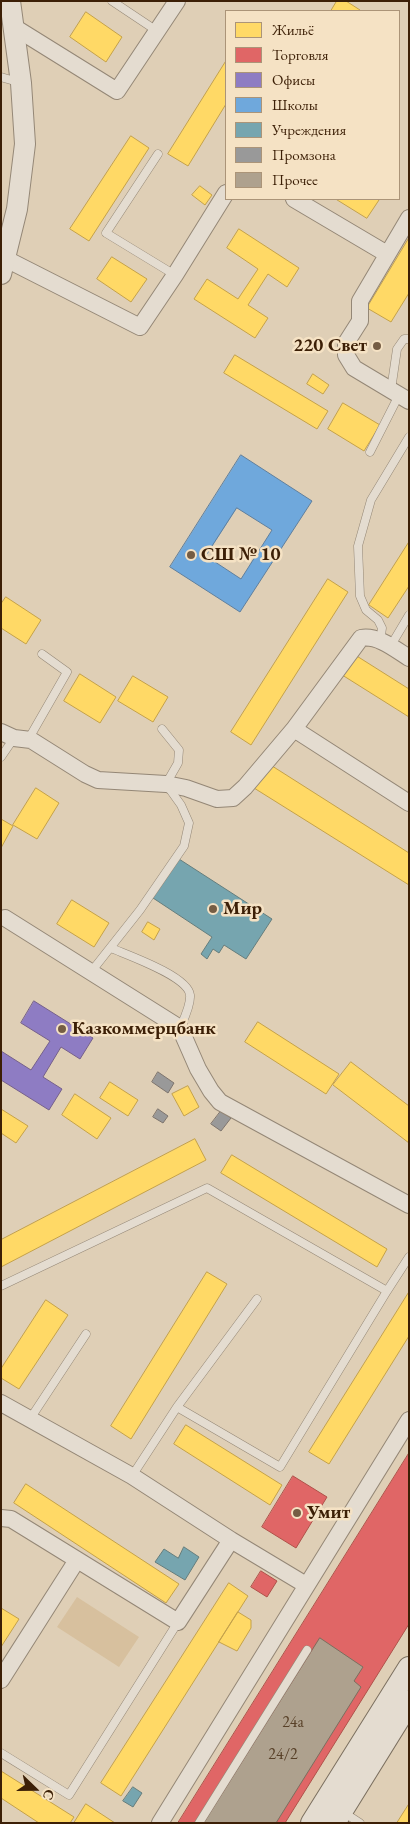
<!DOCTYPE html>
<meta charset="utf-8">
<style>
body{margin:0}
#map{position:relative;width:410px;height:1824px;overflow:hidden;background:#dfcfb6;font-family:"EB Garamond",serif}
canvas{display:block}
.frame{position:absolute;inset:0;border:2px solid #3c1f06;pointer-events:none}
.legend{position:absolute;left:225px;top:10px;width:175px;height:190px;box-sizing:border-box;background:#f5e2c4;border:1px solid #ab9478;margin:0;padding:6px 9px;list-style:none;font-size:15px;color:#3c1f06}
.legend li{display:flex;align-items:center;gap:10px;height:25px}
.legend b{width:25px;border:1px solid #ab9478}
.north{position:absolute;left:10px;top:1764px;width:50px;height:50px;-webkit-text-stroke:4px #f5e2c4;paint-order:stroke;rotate:112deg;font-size:14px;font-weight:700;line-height:20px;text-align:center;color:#3c1f06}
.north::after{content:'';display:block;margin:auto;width:18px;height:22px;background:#3c1f06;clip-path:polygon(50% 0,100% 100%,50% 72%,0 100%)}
</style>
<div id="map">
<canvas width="410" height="1824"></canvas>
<div class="frame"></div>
<ul class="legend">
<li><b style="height:14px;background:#ffd966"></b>Жильё</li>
<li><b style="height:14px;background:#e06666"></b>Торговля</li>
<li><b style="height:14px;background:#8e7cc3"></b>Офисы</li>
<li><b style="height:14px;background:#6fa8dc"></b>Школы</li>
<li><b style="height:14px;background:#76a5af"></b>Учреждения</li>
<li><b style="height:14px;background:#999"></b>Промзона</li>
<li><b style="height:14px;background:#aea18e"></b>Прочее</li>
</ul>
<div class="north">С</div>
</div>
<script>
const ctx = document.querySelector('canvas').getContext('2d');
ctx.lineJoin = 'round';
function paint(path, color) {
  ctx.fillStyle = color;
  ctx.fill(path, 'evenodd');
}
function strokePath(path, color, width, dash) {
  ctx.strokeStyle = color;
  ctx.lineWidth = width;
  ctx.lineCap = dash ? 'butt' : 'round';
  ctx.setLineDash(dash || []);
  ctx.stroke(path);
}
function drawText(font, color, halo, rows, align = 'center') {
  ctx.font = font + ' "EB Garamond",serif';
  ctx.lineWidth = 5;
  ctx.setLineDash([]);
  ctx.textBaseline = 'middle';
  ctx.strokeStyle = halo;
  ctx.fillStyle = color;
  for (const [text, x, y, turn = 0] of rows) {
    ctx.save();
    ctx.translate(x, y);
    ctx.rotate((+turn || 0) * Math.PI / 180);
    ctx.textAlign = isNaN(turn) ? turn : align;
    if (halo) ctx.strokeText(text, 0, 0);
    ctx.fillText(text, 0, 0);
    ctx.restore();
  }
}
const green = new Path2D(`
 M77 1597 139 1637 119 1667 57 1627Z`);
const homes = new Path2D(`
 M337 1H346L360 10 359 11H331Z
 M86 12 122 37 106 62 70 37Z
 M226 61V104L188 166 168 154Z
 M131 136 149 148 89 241 70 229Z
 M200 186 212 195 205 205 192 195Z
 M336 199H377L379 200 367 218Z
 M239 229 299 268 287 287 268 274 248 305 268 318 255 338 194 299 207 279 238 299 258 269 227 248Z
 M409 238V293L391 322 367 308Z
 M112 257 147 279 131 302 97 279Z
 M235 355 328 411 317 429 224 373Z
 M313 374 329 385 323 394 307 384Z
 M343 403 380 425 364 451 328 429Z
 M409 542V586L388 618 369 605Z
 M328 579 348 592 251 745 231 732Z
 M6 597 41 620 26 644 1 628V604Z
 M352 653 409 689V717L339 673Z
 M80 674 116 697 100 723 64 701Z
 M133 676 168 697 153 722 118 701Z
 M269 764 409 853V885L254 788Z
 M36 788 59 803 37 839 13 825Z
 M1 819 13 826 1 848Z
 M72 900 109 923 94 947 57 924Z
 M148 922 160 929 154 940 142 932Z
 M258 1022 339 1074 326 1094 245 1042Z
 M351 1062 409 1106V1143L333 1085Z
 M110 1082 138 1100 128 1116 100 1098Z
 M188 1086 199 1107 184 1116 172 1094Z
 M75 1094 111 1118 97 1139 62 1115Z
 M1 1109 28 1126 16 1143 1 1133Z
 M195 1139 206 1160 1 1267V1240Z
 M232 1155 387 1249 377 1267 221 1173Z
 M207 1272 227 1284 131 1439 111 1426Z
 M409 1292V1336L329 1464 309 1452Z
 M46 1300 68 1315 19 1389 1 1378V1369Z
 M186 1425 282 1485 270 1505 174 1444Z
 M26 1484 179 1584 166 1603 14 1503Z
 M229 1583 248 1596 121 1796 101 1783Z
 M1 1608 19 1619 1 1647Z
 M238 1612 251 1620V1628L237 1651 219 1642Z
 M1 1771 74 1817 70 1823H39L1 1798Z
 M86 1804 115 1823H74Z
 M409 1804V1823H397Z`);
const shops = new Path2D(`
 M409 1453V1624L285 1823H178Z
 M293 1476 327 1497 296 1548 262 1527Z
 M261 1571 277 1581 267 1597 251 1587Z`);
const offices = new Path2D(`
 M34 1001 93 1038 80 1059 61 1047 43 1077 62 1089 49 1110 1 1080V1051L31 1070 50 1041 21 1023Z`);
const schools = new Path2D(`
 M241 455 312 501 240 612 170 567ZM237 508 272 530 241 579 206 556Z`);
const public = new Path2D(`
 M179 859 272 919 246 959 224 945 219 953 213 949 207 959 201 954 212 937 153 898Z
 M184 1547 199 1557 185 1580 155 1562 164 1549 178 1558Z
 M133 1787 142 1793 133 1807 123 1801Z`);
const industry = new Path2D(`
 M158 1072 174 1083 168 1093 152 1082Z
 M158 1109 168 1116 163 1123 153 1117Z
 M221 1111 231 1118 221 1131 211 1124Z`);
const building = new Path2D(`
 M320 1638 363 1667 354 1681 361 1687 276 1823H204Z`);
const service = new Path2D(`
 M112 1 157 31
 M1 77 18 82
 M158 154 106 233 175 275
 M391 390 397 349 404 339H409
 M370 452 399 395
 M380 642 382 628 378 620 366 610 360 596 358 546 371 500 409 437
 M390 647 409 615
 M28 740 67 672 42 654
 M1 757 14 738
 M111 948C127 955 188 976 190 995 191 1005 184 1019 180 1028
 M91 972 140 910 184 846 189 823 181 805 166 784 178 763 179 750 162 729
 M1 1286 207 1188 387 1291 409 1257
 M177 1407 257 1299
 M30 1419 86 1334
 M132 1476 177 1407 280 1467 387 1291
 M1 1753 69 1795 178 1622
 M343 1812 360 1823
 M199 1823 307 1650`);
const minor = new Path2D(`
 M14 27 117 91 177 1
 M294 199 387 254
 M409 218 360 301V321L346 343V355L354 368 409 401
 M6 259 140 327 175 275 226 193
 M409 658C395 649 378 635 361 638L294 729 409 803
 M1 732 14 738 31 740 85 774 98 780 166 784 186 788 217 799 233 798 245 787 294 729
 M5 918 180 1028 198 1069 211 1091 220 1102 409 1205
 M1 1403 132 1476 231 1540 306 1585
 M1 1518 11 1519 178 1622 231 1540
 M1 1679 77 1560 1 1680
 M160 1823 409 1420`);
const tertiary = new Path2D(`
 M1 274 17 209 25 144 21 83 10 1`);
const secondary = new Path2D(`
 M312 1823 409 1668
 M334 1823 409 1702`);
const markers = [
 [377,346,5,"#755d44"],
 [191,555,5,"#755d44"],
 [213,909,5,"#755d44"],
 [62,1029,5,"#755d44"],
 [297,1513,5,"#755d44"]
];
const numberNames = [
 ["24а",293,1723],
 ["24/2",283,1755]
];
const poiNames = [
 ["220 Свет",367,346,"right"],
 ["СШ № 10",201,555],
 ["Мир",223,909],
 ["Казкоммерцбанк",72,1029],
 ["Умит",307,1513]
];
paint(green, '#d7c09e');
paint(homes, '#ffd966');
strokePath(homes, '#c4a149', 1);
paint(shops, '#e06666');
strokePath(shops, '#af5149', 1);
paint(offices, '#8e7cc3');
strokePath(offices, '#75608a', 1);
paint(schools, '#6fa8dc');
strokePath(schools, '#607f9c', 1);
paint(public, '#76a5af');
strokePath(public, '#657d7c', 1);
paint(industry, '#999');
strokePath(industry, '#7d746d', 1);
paint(building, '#aea18e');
strokePath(building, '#7b6f5f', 1);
strokePath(service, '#948776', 9);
strokePath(minor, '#948776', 18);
strokePath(tertiary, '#948776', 22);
strokePath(secondary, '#7b6f5f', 24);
strokePath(service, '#e4dcd0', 8);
strokePath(minor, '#e4dcd0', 16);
strokePath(tertiary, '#e4dcd0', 20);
strokePath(secondary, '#e4dcd0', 22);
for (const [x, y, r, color] of markers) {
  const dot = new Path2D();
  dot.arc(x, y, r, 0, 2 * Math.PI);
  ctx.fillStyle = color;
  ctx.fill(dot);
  strokePath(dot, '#f5e2c4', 2);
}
drawText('16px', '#584028', null, numberNames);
drawText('bold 19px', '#3c1f06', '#f5e2c4', poiNames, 'left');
</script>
